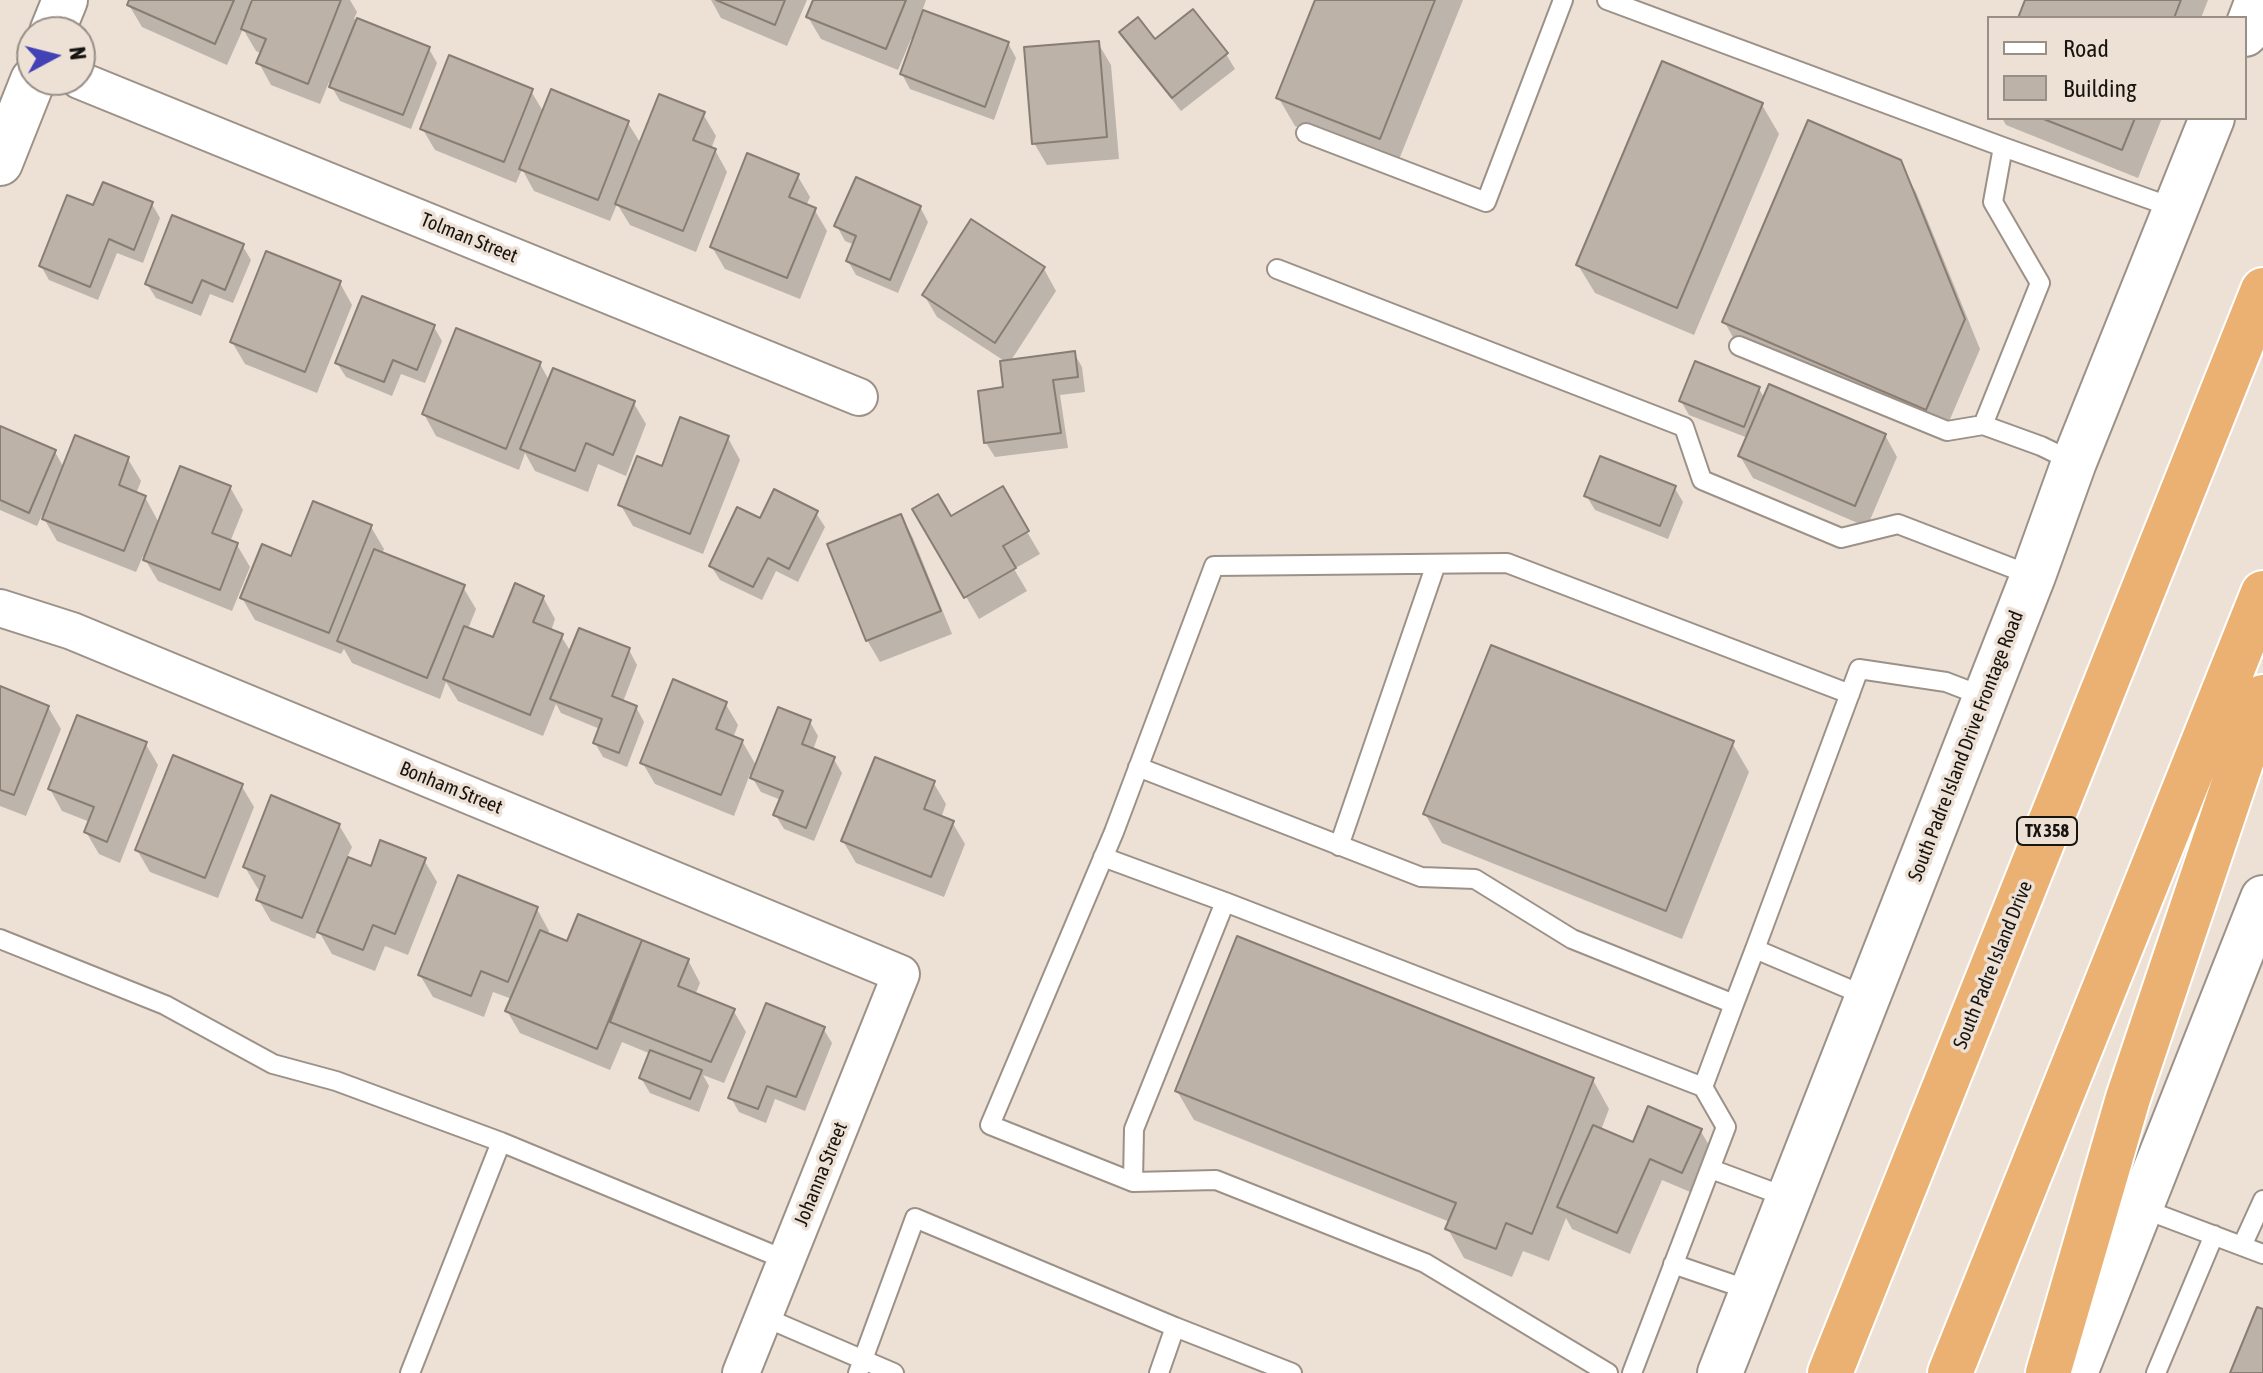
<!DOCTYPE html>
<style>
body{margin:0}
#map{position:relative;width:2263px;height:1373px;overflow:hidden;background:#ede1d6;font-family:"Asap Condensed",sans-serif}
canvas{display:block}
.legend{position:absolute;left:1987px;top:16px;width:260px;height:104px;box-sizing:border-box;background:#ede1d6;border:2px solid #988f87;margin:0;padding:10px 14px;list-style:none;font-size:24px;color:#181410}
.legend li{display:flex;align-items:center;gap:16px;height:40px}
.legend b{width:40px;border:2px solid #988f87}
.north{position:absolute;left:16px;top:16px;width:80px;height:80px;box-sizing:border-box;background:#ede1d6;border:2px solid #988f87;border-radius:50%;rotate:83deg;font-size:22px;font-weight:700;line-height:32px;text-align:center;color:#181410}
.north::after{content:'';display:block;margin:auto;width:28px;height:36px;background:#4341b6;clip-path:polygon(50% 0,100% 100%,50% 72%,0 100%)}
</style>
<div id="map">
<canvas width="2263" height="1373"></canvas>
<ul class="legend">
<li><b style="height:10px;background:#fff"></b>Road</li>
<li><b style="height:22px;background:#bdb2a7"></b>Building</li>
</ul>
<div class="north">N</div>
</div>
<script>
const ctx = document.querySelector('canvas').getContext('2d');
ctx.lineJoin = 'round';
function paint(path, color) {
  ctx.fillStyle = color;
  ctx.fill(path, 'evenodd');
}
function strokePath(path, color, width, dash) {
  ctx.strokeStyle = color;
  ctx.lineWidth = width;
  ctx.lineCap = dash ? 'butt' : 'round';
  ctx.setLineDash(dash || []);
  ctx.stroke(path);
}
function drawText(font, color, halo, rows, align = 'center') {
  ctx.font = font + ' "Asap Condensed",sans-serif';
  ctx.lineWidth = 7;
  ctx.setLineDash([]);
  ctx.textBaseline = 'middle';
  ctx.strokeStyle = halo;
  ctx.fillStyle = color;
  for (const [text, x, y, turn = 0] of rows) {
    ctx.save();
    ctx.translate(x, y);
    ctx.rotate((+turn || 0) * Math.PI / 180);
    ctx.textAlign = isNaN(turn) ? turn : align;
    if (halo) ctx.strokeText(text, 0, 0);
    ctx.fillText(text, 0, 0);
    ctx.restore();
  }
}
const shadow = new Path2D(`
 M131 0H250L253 5 254 0H350L357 12 354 19 429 49 437 63 411 129 340 101 329 82 320 104 271 85 259 63 262 54 256 51 243 29 227 65 142 27 129 5Z
 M711 0H807L787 46 721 18Z
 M815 0H926L922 11 1008 43 1016 58 994 120 910 89 902 74 914 41 911 39 898 70 821 39 808 17Z
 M1317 0H1463L1396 167 1295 126 1278 97Z
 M2027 0H2208L2201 18H2020Z
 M1121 33 1155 42 1226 54 1235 69 1181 111 1130 47Z
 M1098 43 1111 65 1119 159 1047 165 1034 143Z
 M531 91 544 113 628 123 641 144 703 114 716 136 711 149 715 150 727 172 696 252 630 225 617 204 610 221 534 191 522 169 516 183 435 150 422 128Z
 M1762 105 1779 134 1694 335 1595 293 1578 265Z
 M2002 118H2162L2138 178 2006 125Z
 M1899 162 1916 192 1980 349 1942 438 1740 350 1724 321Z
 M797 175 810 197 806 206 814 209 827 231 800 299 725 269 712 247Z
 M152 204 160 218 143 263 117 253 98 300 49 280 41 266 94 207Z
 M920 207 928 222 898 293 856 275 848 261 855 245 845 241 837 226Z
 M242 245 251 260 233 303 210 294 201 316 156 298 147 284Z
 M1044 269 1056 291 1010 362 1074 353 1082 367 1085 392 1060 395 1068 448 995 457 986 443 1005 389 1006 362 937 317 924 295Z
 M340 283 352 305 317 393 245 364 232 342Z
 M434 327 442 341 425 383 401 374 392 396 346 377 337 363Z
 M540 364 550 382 633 402 646 424 626 476 598 464 588 492 535 471 525 453 519 470 436 436 424 414Z
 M1759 389 1765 399 1885 435 1897 457 1867 527 1753 478 1740 456 1748 438 1689 415 1681 401Z
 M0 428 55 452 64 468 128 459 141 481 136 494 145 497 159 523 230 487 243 510 230 542 237 545 250 567 232 611 158 581 143 556 136 572 57 541 42 515 37 526 0 510Z
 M728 438 740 460 703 554 633 526 620 504 663 468Z
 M1674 487 1683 502 1668 539 1595 510 1586 495Z
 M1002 489 1040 554 1014 569 1027 591 979 619 915 509 951 519Z
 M816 513 825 527 798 582 776 571 762 600 720 580 711 566 760 521Z
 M901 516 913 538 952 634 880 662 867 640Z
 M371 527 384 549 382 554 463 587 476 609 468 629 494 640 543 597 555 619 551 631 561 636 571 652 629 650 637 665 623 702 636 707 644 722 627 767 603 757 595 743 600 729 561 713 556 704 543 736 458 701 446 682 440 699 352 663 344 649 341 654 255 620 242 598 293 559Z
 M0 688 48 707 61 729 26 816 0 806Z
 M725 703 738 725 733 738 742 741 757 767 810 722 818 736 813 750 833 758 842 773 814 841 784 829 775 814 781 800 761 792 750 774 734 816 655 784 642 762Z
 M145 743 158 765 120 863 99 854 86 832 90 822 62 811 50 789Z
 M1732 743 1749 772 1682 939 1442 843 1425 814Z
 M933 782 946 804 941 818 952 822 965 844 944 897 856 863 843 841Z
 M241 785 254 807 218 898 150 872 137 850Z
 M339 825 352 847 347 858 372 868 424 860 437 882 408 955 385 946 375 971 332 954 318 930 315 939 271 921 258 899 262 890 258 889 245 867Z
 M537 909 549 931 547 935 568 944 579 917 688 960 700 983 695 995 733 1010 746 1032 724 1083 703 1075 709 1086 699 1112 650 1093 641 1078 651 1054 622 1042 610 1070 520 1033 507 1011 512 999 493 992 484 1017 433 997 420 975Z
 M823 1028 832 1043 805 1111 775 1099 766 1123 739 1112 731 1098Z
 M1593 1080 1609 1109 1601 1130 1634 1144 1700 1130 1713 1152 1695 1194 1662 1180 1630 1254 1572 1229 1566 1218 1549 1261 1523 1251 1512 1277 1464 1258 1448 1229 1450 1222 1194 1120 1177 1091Z`);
const building = new Path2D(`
 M129 0H234L215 44 127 5Z
 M252 0H341L308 84 256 63 266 39 241 29Z
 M716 0H785L775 25Z
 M813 0H906L886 49 806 17Z
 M1315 0H1435L1380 139 1276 98Z
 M2025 0H2181L2174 18H2018Z
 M1193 9 1228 53 1172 98 1119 32 1138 17 1155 39Z
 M923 10 1009 42 985 107 900 74Z
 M357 18 430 47 403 115 329 87Z
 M1099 41 1107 137 1032 144 1024 47Z
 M449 55 533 89 504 162 420 129Z
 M1662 61 1763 103 1677 308 1576 265Z
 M551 89 629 121 598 200 519 169Z
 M659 94 705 112 693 140 716 149 683 231 615 204Z
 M2041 118H2135L2122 150Z
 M1808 120 1901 160 1965 319 1926 410 1722 322Z
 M747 153 799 174 789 197 816 208 787 278 710 247Z
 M856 177 921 206 890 280 846 261 856 236 834 226Z
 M103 182 153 202 134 250 109 239 90 287 39 266 67 195 93 205Z
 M172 215 244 244 225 290 202 280 192 303 145 284Z
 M971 219 1045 267 995 343 922 295Z
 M266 251 341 281 305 372 230 342Z
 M362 296 435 325 417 370 393 360 384 382 335 363Z
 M456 328 541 362 506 449 422 414Z
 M1075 351 1078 377 1053 380 1061 433 984 443 978 391 1003 387 1000 361Z
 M1695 361 1760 387 1744 427 1679 401Z
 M553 368 635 401 613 455 586 443 575 471 520 449Z
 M1769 384 1886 434 1855 506 1738 456Z
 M680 417 729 436 690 534 618 505 637 456 662 466Z
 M0 426 56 450 29 513 0 500Z
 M75 435 129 457 119 485 146 496 124 551 42 519Z
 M1600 456 1676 486 1660 526 1584 496Z
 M180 466 231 486 212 533 238 543 220 590 143 560Z
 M1003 486 1029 531 1003 546 1016 568 964 598 912 509 938 494 951 516Z
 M774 489 818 511 789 569 768 558 753 587 709 566 737 507 760 518Z
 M313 501 372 525 329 633 240 598 262 544 291 556Z
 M901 514 941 611 866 641 827 544Z
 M374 549 465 585 427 678 337 641Z
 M515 583 544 596 533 622 563 634 530 715 443 679 464 626 493 637Z
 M579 628 630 648 612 696 637 706 619 753 593 743 602 719 550 699Z
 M1491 645 1734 741 1666 911 1423 814Z
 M673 679 727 702 716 729 743 740 721 795 640 763Z
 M0 686 49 706 14 795 0 790Z
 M778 707 811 720 802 744 835 757 806 828 773 815 783 791 750 778Z
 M77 715 147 742 107 842 84 832 94 807 48 789Z
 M173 755 243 784 205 878 135 850Z
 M875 757 935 781 924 809 954 821 931 877 841 841Z
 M271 795 340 824 302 918 256 900 265 876 243 867Z
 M380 840 426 858 395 934 373 925 363 950 317 932 348 857 371 866Z
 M458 875 538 907 508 982 481 971 471 996 418 975Z
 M578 914 642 940 597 1049 505 1011 540 930 567 941Z
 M1237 936 1594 1078 1532 1234 1506 1223 1496 1249 1445 1229 1456 1203 1175 1091Z
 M642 940 689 959 678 986 735 1009 711 1062 610 1022Z
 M766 1003 825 1027 796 1097 767 1086 758 1109 728 1098Z
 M650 1050 702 1070 690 1099 639 1078Z
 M1648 1106 1702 1129 1682 1173 1650 1159 1617 1233 1557 1207 1593 1125 1633 1142Z
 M2257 1307 2263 1309V1373H2230Z`);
const service = new Path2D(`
 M1607 0 2003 147 2177 209
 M1306 133 1486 202 1563 0
 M2003 147 1993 202 2040 283 1983 425 2041 446 2074 462
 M1277 269 1684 427 1702 480 1841 538 1898 524 2033 576
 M1739 346 1947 431 1983 425
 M1138 767 1421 877 1475 879 1572 939 1734 1004 1755 949
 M1339 846 1436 564
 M1103 857 1225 902
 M0 939 165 1005 273 1064 336 1081 501 1142
 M1868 997 1755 949 1859 669 1946 682 1985 697
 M1703 1087 1734 1004
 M1711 1169 1789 1198
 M1133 1182 1134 1129 1225 902 1703 1087 1726 1127 1632 1373
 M2141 1208 2263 1254
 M2242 1246 2263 1200
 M1673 1264 1752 1291
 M764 1317 894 1373
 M1175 1327 1292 1373
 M410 1373 501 1142 786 1260
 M858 1373 915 1218 1175 1327 1159 1373
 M1608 1373 1425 1263 1216 1180 1133 1182 990 1125 1114 832 1214 566 1507 563 1850 694
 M2156 1373 2214 1235`);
const minor = new Path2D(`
 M79 80 859 397
 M0 608 72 631 901 974 741 1373`);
const tertiary = new Path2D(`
 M52 32 65 0
 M0 163 33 80`);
const secondary = new Path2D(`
 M2245 34 2258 0
 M1720 1373 2033 576 2074 462 2212 118
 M2075 1373 2263 898`);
const motorway = new Path2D(`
 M1830 1373 2263 290
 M1950 1373 2263 593
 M2048 1373 2128 1098 2263 697`);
const shields = [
 [2047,831,60]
];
const shieldNames = [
 ["TX 358",2047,831]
];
const streetNames = [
 ["Tolman Street",469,238,22],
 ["South Padre Island Drive Frontage Road",1966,746,-69],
 ["Bonham Street",451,788,22],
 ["South Padre Island Drive",1993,965,-68],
 ["Johanna Street",821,1174,-68]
];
paint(shadow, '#0003');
paint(building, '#bdb2a7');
strokePath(building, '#887d73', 2);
strokePath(service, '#9c9187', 22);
strokePath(minor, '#9c9187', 40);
strokePath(tertiary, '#9c9187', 48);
strokePath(secondary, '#9c9187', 48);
strokePath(motorway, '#fff', 48);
strokePath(service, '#fff', 18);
strokePath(minor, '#fff', 36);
strokePath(tertiary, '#fff', 44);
strokePath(secondary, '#fff', 44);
strokePath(motorway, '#ebb173', 44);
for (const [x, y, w] of shields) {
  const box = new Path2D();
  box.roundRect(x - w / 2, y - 14, w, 28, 6);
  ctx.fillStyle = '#ede1d6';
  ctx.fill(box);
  strokePath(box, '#181410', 2);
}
drawText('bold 18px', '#181410', null, shieldNames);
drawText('20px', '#181410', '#ede1d6', streetNames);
</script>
